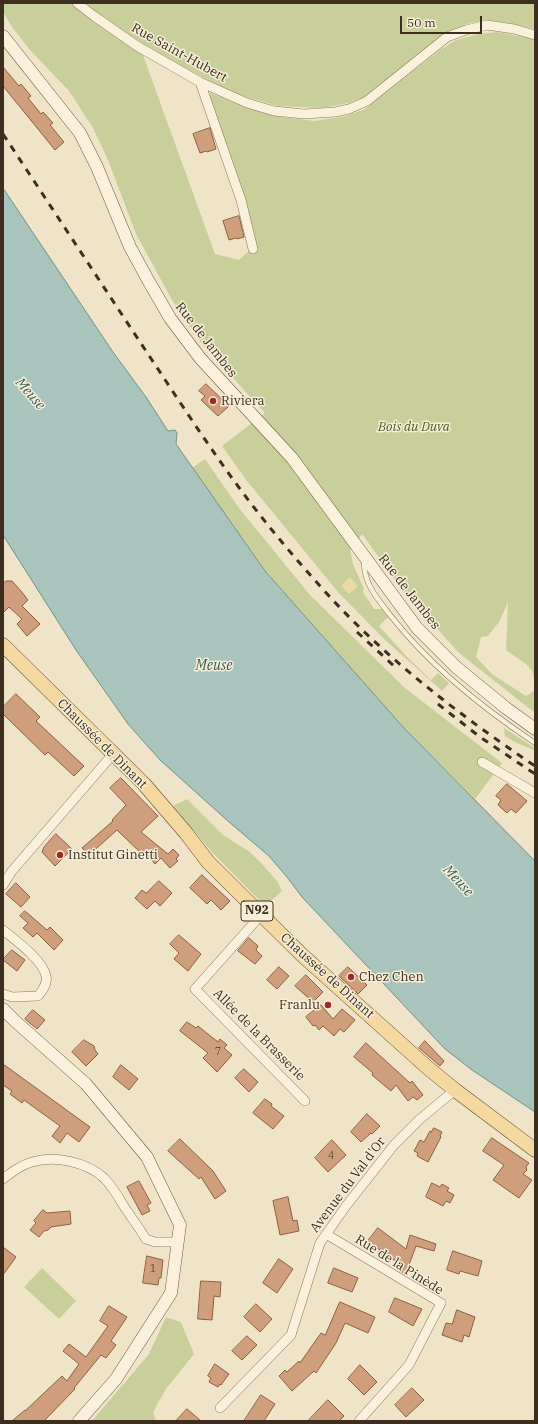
<!DOCTYPE html>
<meta charset="utf-8">
<style>
body{margin:0}
#map{position:relative;width:538px;height:1424px;overflow:hidden;background:#f0e4c8;font-family:"IBM Plex Serif",serif}
canvas{display:block}
.frame{position:absolute;inset:0;border:4px solid #3d2e20;pointer-events:none}
.scale{position:absolute;left:400px;top:16px;width:82px;height:18px;box-sizing:border-box;border:2px solid #3d2e20;border-top:0;padding-left:5px;font-size:12px;line-height:14px;white-space:nowrap;color:#3d2e20;-webkit-text-stroke:3px #f7eed8;paint-order:stroke}
</style>
<div id="map">
<canvas width="538" height="1424"></canvas>
<div class="frame"></div>
<div class="scale">50 m</div>
</div>
<script>
const ctx = document.querySelector('canvas').getContext('2d');
ctx.lineJoin = 'round';
function paint(path, color) {
  ctx.fillStyle = color;
  ctx.fill(path, 'evenodd');
}
function strokePath(path, color, width, dash) {
  ctx.strokeStyle = color;
  ctx.lineWidth = width;
  ctx.lineCap = dash ? 'butt' : 'round';
  ctx.setLineDash(dash || []);
  ctx.stroke(path);
}
function drawText(font, color, halo, rows, align = 'center') {
  ctx.font = font + ' "IBM Plex Serif",serif';
  ctx.lineWidth = 3;
  ctx.setLineDash([]);
  ctx.textBaseline = 'middle';
  ctx.strokeStyle = halo;
  ctx.fillStyle = color;
  for (const [text, x, y, turn = 0] of rows) {
    ctx.save();
    ctx.translate(x, y);
    ctx.rotate((+turn || 0) * Math.PI / 180);
    ctx.textAlign = isNaN(turn) ? turn : align;
    if (halo) ctx.strokeText(text, 0, 0);
    ctx.fillText(text, 0, 0);
    ctx.restore();
  }
}
const green = new Path2D(`
 M3 3H85L143 55 215 254 239 260 251 249 207 96 210 93 252 109 282 117 315 121 346 116 365 109 440 50 456 40 478 34 498 32 535 39V683L532 671 526 664 506 650 508 602 499 622 488 636 481 637 476 657 492 674 526 696 534 691 535 683V713L459 653 404 592 362 534 350 550 353 564 364 589 363 592 374 609H382L388 617 379 626 409 659 431 680 438 673 449 683 442 691 383 638 338 592 247 481 222 446 265 413 202 344 172 300 136 234 108 160 93 128 69 91 30 50 12 27 3 12Z
 M86 3H535V29L509 23 487 20 470 23 449 31 365 97 348 103 322 108 278 106 236 94 179 65 132 37 100 15Z
 M205 459 239 508 310 595 405 688 502 763 475 799 403 727 265 571 192 468Z
 M504 728 535 748 533 750 515 742 505 736Z
 M187 799 223 835 250 852 262 864 277 881 282 891 265 906 212 852 173 806Z
 M42 1268 76 1301 59 1319 24 1287Z
 M166 1317 181 1322 194 1354 166 1389 153 1412 156 1421H92L149 1354Z`);
const sand = new Path2D(`
 M350 577 358 586 349 594 341 586Z`);
const water = new Path2D(`
 M3 188 113 352 146 397 168 431 175 430 177 433 176 444 265 571 403 727 535 861V1112L472 1070 445 1049 302 897 287 877 269 856 229 822 160 760 128 724 76 650 3 535Z`);
const building = new Path2D(`
 M3 67 19 86 21 84 31 96 28 98 41 114 43 112 53 123 50 125 64 142 55 150 3 86Z
 M210 128 216 149 207 152 206 151 200 153 193 134Z
 M239 216 244 237 237 239 236 238 229 240 223 221Z
 M206 384 229 406 218 416 201 400 205 396 199 391Z
 M6 581H12L21 591 28 600 22 606 40 624 27 636 17 624 22 619 9 607 3 613V584Z
 M16 694 40 717 36 721 84 766 74 776 48 752 45 755 3 714V707Z
 M121 778 158 816 141 832 168 854 173 849 179 855 176 859 178 861 170 868 161 858 155 864 147 854 144 856 117 830 89 855 82 848 113 821 112 820 126 805 110 788Z
 M507 784 527 801 516 813 511 809 507 813 498 805 501 800 496 796Z
 M56 834 72 849 55 866 42 852 44 847Z
 M202 875 230 901 221 910 211 900 207 904 190 888Z
 M159 881 172 893 160 906 155 901 147 909 135 898 142 890 146 893Z
 M16 883 30 897 21 907 6 894Z
 M25 911 47 930 50 927 63 940 54 950 37 933 33 937 23 928 28 923 20 916Z
 M179 935 201 954 188 971 174 959 179 953 170 944Z
 M249 938 258 946 256 950 262 956 255 964 238 951Z
 M12 950 25 960 17 971 3 960Z
 M279 967 289 976 277 989 267 980Z
 M348 967 367 985 358 994 339 976Z
 M306 975 323 992 313 1002 295 986Z
 M321 1005 333 1019 342 1009 355 1020 344 1032 340 1029 334 1036 323 1026 319 1030 315 1025 313 1026 306 1017Z
 M33 1010 45 1020 37 1029 25 1019Z
 M187 1022 196 1028 198 1026 218 1042 220 1039 227 1045 224 1048 232 1055 217 1072 203 1058 208 1053 180 1031Z
 M84 1040 94 1046 95 1050 98 1054 86 1066 72 1052Z
 M425 1041 444 1061 440 1066 419 1048Z
 M366 1043 410 1083 412 1081 423 1095 417 1100 413 1097 408 1101 396 1085 391 1091 372 1075 373 1073 354 1057Z
 M3 1064 90 1127 79 1142 67 1133 60 1143 52 1136 60 1126 24 1100 22 1103 10 1094 12 1091 3 1085Z
 M121 1065 138 1079 129 1090 113 1077Z
 M244 1069 258 1082 249 1092 235 1078Z
 M265 1099 272 1104 271 1106 284 1116 273 1129 253 1113Z
 M367 1114 380 1126 372 1134 371 1133 361 1142 351 1132Z
 M434 1128 442 1132 440 1136 441 1137 428 1162 417 1156 418 1153 414 1151 420 1140 424 1142 430 1131 431 1132Z
 M492 1138 529 1163 526 1167 527 1170 523 1174 532 1180 519 1198 493 1180 504 1165 483 1151Z
 M180 1139 213 1171 226 1191 215 1199 201 1177 199 1179 168 1151Z
 M332 1140 346 1155 328 1172 315 1158Z
 M139 1181 151 1203 147 1205 150 1211 142 1215 127 1187Z
 M432 1183 440 1187 442 1184 449 1188 447 1191 454 1195 450 1203 446 1201 443 1206 426 1197Z
 M288 1197 293 1221 297 1220 299 1231 280 1235 273 1201Z
 M43 1210 47 1213 70 1211 71 1224 51 1227 48 1230 44 1231 39 1237 30 1230 36 1223 34 1221Z
 M378 1228 406 1249 410 1235 436 1244 434 1251 416 1246 406 1273 399 1271 402 1262 390 1259 389 1261 378 1253 380 1250 368 1241Z
 M3 1247 16 1257 3 1275Z
 M453 1251 482 1261 478 1276 460 1271 459 1274 447 1270Z
 M147 1256 163 1260 161 1278H159L158 1285 143 1283Z
 M279 1259 293 1269 277 1293 263 1283Z
 M334 1268 358 1278 352 1292 328 1283Z
 M201 1281 221 1282 220 1297 214 1296 212 1320 198 1319Z
 M395 1298 422 1309 413 1326 389 1312Z
 M340 1302 375 1317 368 1333 345 1323 336 1343 316 1373 314 1371 292 1391 279 1376 285 1370 287 1372 299 1361 300 1363 321 1333 325 1335Z
 M256 1304 272 1319 260 1332 244 1317Z
 M109 1306 127 1317 111 1341 116 1345 106 1358 101 1355 74 1388 75 1389 44 1421H12L25 1410V1411L62 1376 67 1381 79 1364 63 1351 69 1344 86 1357 108 1326 100 1321Z
 M457 1310 475 1317 469 1337 464 1335 462 1342 442 1335 446 1323 452 1324Z
 M247 1336 257 1345 242 1360 232 1351Z
 M215 1364 229 1374 221 1385 220 1384 218 1387 209 1382 211 1378 208 1376Z
 M360 1365 377 1382 364 1395 348 1379Z
 M412 1388 424 1400 406 1417 395 1405Z
 M261 1395 275 1404 264 1421H244Z
 M328 1400 344 1416 339 1421H308Z
 M187 1409 201 1421H176Z`);
const lane = new Path2D(`
 M364 562C364 584 377 598 390 615 430 666 481 707 535 743`);
const street = new Path2D(`
 M77 3 94 16 137 46 200 82 247 103 274 111 304 114 335 112 349 109 367 101 447 37 466 30 487 25 514 29 535 35
 M200 82 241 200 253 249
 M482 762 535 793
 M3 885 12 871 113 754
 M261 915 195 989 305 1101
 M3 930C15 940 43 960 46 976 48 984 42 991 38 996L12 997 3 994
 M3 1179C12 1172 21 1165 32 1162 54 1155 87 1162 104 1178 113 1187 119 1198 125 1208 132 1218 139 1228 146 1239L155 1242H178
 M326 1234 441 1303 409 1365 359 1421
 M220 1408 291 1335 320 1243 346 1206 394 1145 420 1119 455 1090`);
const secondary = new Path2D(`
 M3 36 80 133 97 167 130 247 148 280 170 318 200 358 292 458 417 628 456 667 506 708 535 729
 M3 1009 15 1021 86 1084 147 1157 180 1225 171 1293 116 1379 79 1421`);
const primary = new Path2D(`
 M3 645 144 784 186 833 208 862 302 955 428 1068 455 1090 535 1150`);
const rail = new Path2D(`
 M3 134C50 205 97 277 144 348 176 396 208 446 243 493 270 529 299 563 329 596 390 662 461 716 535 766
 M357 632 395 667
 M438 704 480 737 535 774`);
const markers = [
 [213,401,4,"#9e2a2b"],
 [60,855,4,"#9e2a2b"],
 [351,977,4,"#9e2a2b"],
 [328,1005,4,"#9e2a2b"]
];
const numberNames = [
 ["7",218,1052],
 ["4",331,1156],
 ["1",153,1269]
];
const shields = [
 [257,911,32]
];
const shieldNames = [
 ["N92",257,911]
];
const streetNames = [
 ["Rue Saint-Hubert",179,53,29],
 ["Rue de Jambes",206,340,52],
 ["Rue de Jambes",409,592,52],
 ["Chaussée de Dinant",102,744,45],
 ["Chaussée de Dinant",327,976,42],
 ["Allée de la Brasserie",259,1035,45],
 ["Avenue du Val d'Or",348,1185,-53],
 ["Rue de la Pinède",399,1265,32]
];
const poiNames = [
 ["Riviera",221,401],
 ["Institut Ginetti",68,855],
 ["Chez Chen",359,977],
 ["Franlu",320,1005,"right"]
];
const parkNames = [
 ["Bois du Duva",414,427]
];
const waterNames = [
 ["Meuse",30,394,49],
 ["Meuse",214,666],
 ["Meuse",458,881,47]
];
paint(green, '#c9cf9b');
paint(sand, '#ecd9a5');
paint(water, '#a9c4bc');
strokePath(water, '#6f938a', 1);
paint(building, '#cf9f7d');
strokePath(building, '#8d5f41', 1);
strokePath(lane, '#8d765c', 5.5);
strokePath(street, '#8d765c', 10);
strokePath(secondary, '#6f573f', 13);
strokePath(primary, '#5b4430', 15);
strokePath(lane, '#faf1dc', 4.5);
strokePath(street, '#faf1dc', 9);
strokePath(secondary, '#faf1dc', 12);
strokePath(primary, '#f3d9a0', 14);
strokePath(rail, '#3d2e20', 3, [7, 7]);
for (const [x, y, r, color] of markers) {
  const dot = new Path2D();
  dot.arc(x, y, r, 0, 2 * Math.PI);
  ctx.fillStyle = color;
  ctx.fill(dot);
  strokePath(dot, '#f7eed8', 1.5);
}
drawText('11px', '#624a37', null, numberNames);
for (const [x, y, w] of shields) {
  const box = new Path2D();
  box.roundRect(x - w / 2, y - 10, w, 20, 3);
  ctx.fillStyle = '#f7eed8';
  ctx.fill(box);
  strokePath(box, '#3d2e20', 1);
}
drawText('bold 12px', '#3d2e20', null, shieldNames);
drawText('13px', '#3d2e20', '#f7eed8', streetNames);
drawText('13px', '#3d2e20', '#f7eed8', poiNames, 'left');
drawText('italic 13px', '#4d5a26', '#f7eed8', parkNames);
drawText('italic 14px', '#2f5d5a', '#f7eed8', waterNames);
</script>
